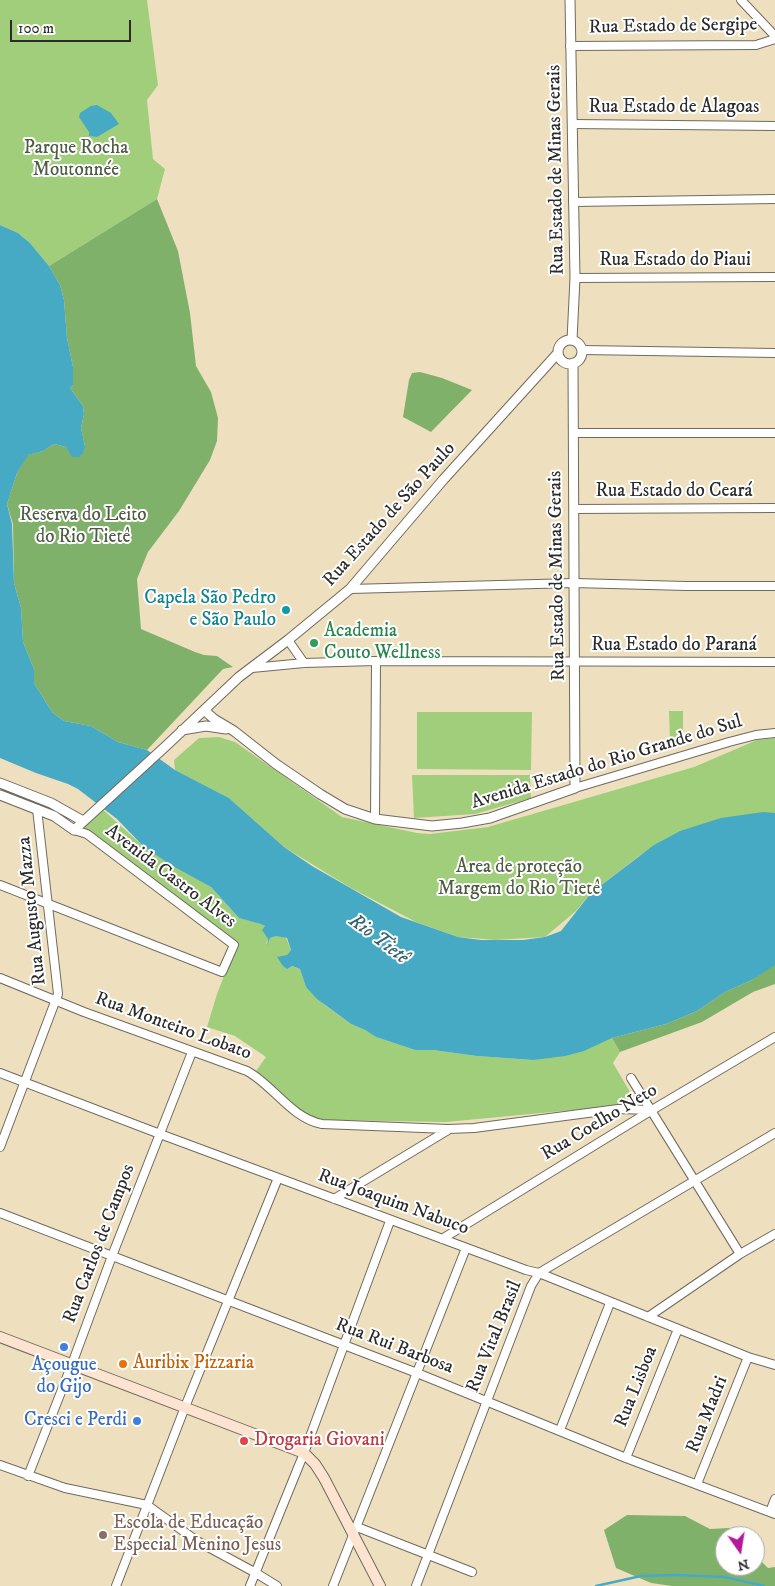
<!DOCTYPE html>
<meta charset="utf-8">
<style>
body{margin:0}
#map{position:relative;width:775px;height:1586px;overflow:hidden;background:#eee0bf;font-family:"IM FELL DW Pica",serif}
canvas{display:block}
.north{position:absolute;left:715px;top:1526px;width:50px;height:50px;box-sizing:border-box;background:#fff;border:1px solid #aaa;border-radius:50%;rotate:167deg;font-size:14px;font-weight:700;line-height:20px;text-align:center;color:#2b2b2b}
.north::after{content:'';display:block;margin:auto;width:18px;height:22px;background:#b5179e;clip-path:polygon(50% 0,100% 100%,50% 72%,0 100%)}
.scale{position:absolute;left:10px;top:20px;width:121px;height:22px;box-sizing:border-box;border:2px solid #2b2b2b;border-top:0;padding-left:6px;font-size:15px;line-height:18px;white-space:nowrap;color:#2b2b2b;-webkit-text-stroke:4px #fff;paint-order:stroke}
</style>
<div id="map">
<canvas width="775" height="1586"></canvas>
<div class="north">N</div>
<div class="scale">100 m</div>
</div>
<script>
const ctx = document.querySelector('canvas').getContext('2d');
ctx.lineJoin = 'round';
function paint(path, color) {
  ctx.fillStyle = color;
  ctx.fill(path, 'evenodd');
}
function strokePath(path, color, width, dash) {
  ctx.strokeStyle = color;
  ctx.lineWidth = width;
  ctx.lineCap = dash ? 'butt' : 'round';
  ctx.setLineDash(dash || []);
  ctx.stroke(path);
}
function drawText(font, color, halo, rows, align = 'center') {
  ctx.font = font + ' "IM FELL DW Pica",serif';
  ctx.lineWidth = 4;
  ctx.setLineDash([]);
  ctx.textBaseline = 'middle';
  ctx.strokeStyle = halo;
  ctx.fillStyle = color;
  for (const [text, x, y, turn = 0] of rows) {
    ctx.save();
    ctx.translate(x, y);
    ctx.rotate((+turn || 0) * Math.PI / 180);
    ctx.textAlign = isNaN(turn) ? turn : align;
    if (halo) ctx.strokeText(text, 0, 0);
    ctx.fillText(text, 0, 0);
    ctx.restore();
  }
}
const green = new Path2D(`
 M0 0H147L158 85 147 100 153 159 165 169 157 199 49 266 30 243 18 233 0 225Z
 M669 711H683V740L670 741Z
 M417 712H532L531 770 417 769Z
 M219 737 235 742 342 817 417 833 430 834 488 827 694 767 757 740 775 738V813H770L671 836 639 856 591 893 576 911 545 937 496 940 458 937 416 922 351 888 284 847 229 798 175 770 174 760 199 738Z
 M412 775H530L531 798 475 814 414 818Z
 M100 807 143 846 211 887 239 918 261 923 265 926 263 930 268 939 266 944 268 943 270 938 276 935 286 938 291 950 287 955 291 966 300 969 306 987 326 1006 351 1024 365 1030 376 1037 415 1050H433L477 1056 533 1060 612 1038 620 1052 613 1063 637 1104 446 1122 323 1120 306 1115 256 1071 266 1057 235 1036 207 1027 217 994 236 945 75 829Z`);
const forest = new Path2D(`
 M157 199 178 251 190 313 196 366 211 392 218 418 217 441 210 460 179 511 148 552 137 579 141 629 195 652 204 655 217 656 233 667 223 669 147 750 118 742 91 726 64 721 52 712 34 683V669L23 642 21 608 14 583 13 524 7 504 17 473 27 455 43 451 54 444 66 447 71 453 85 446 81 428 84 414 83 406 70 388 73 385V367L67 338 64 300 60 285 49 266Z
 M420 372 442 378 472 390 431 432 403 417 409 380 412 373Z
 M775 951V984L753 992 702 1022 620 1052 612 1038 666 1024 697 1011 725 992 752 980 764 971Z
 M627 1515 685 1516 710 1529 729 1528 752 1536H725V1566H755V1540L761 1550V1561L768 1568 775 1567V1586H672L651 1583 616 1568 604 1530Z`);
const water = new Path2D(`
 M97 105 111 113 119 124 97 137 89 136V132L79 117 80 113 91 106Z
 M0 225 18 233 30 243 49 266 60 285 64 300 67 338 73 367V385L70 388 83 406 84 414 81 428 85 446 83 453 79 457H72L66 447 54 444 43 451 28 455 17 473 7 504 12 524 14 583 21 608 23 642 34 669V683L52 712 64 721 91 726 118 742 147 750 175 770 229 798 284 847 312 866 401 917 458 937 481 940H523L545 937 561 931 591 893 654 845 680 831 721 818 763 812 775 813V965L752 980 725 992 697 1011 666 1024 612 1038 584 1051 565 1056 533 1060 477 1056 433 1050H415L376 1037 365 1030 351 1024 317 999 306 987 300 969 292 966 287 969 283 966 277 957 287 955 291 950 287 938 276 936 270 938 267 946 268 939 262 930 265 926 261 924 239 918 211 887 171 865 143 846 117 819 78 789 68 784 36 773 0 758Z`);
const stream = new Path2D(`
 M596 1586 641 1576 676 1575 725 1577 764 1586`);
const minor = new Path2D(`
 M741 0 775 36
 M570 46 756 45 775 39
 M572 124 775 126
 M573 202 775 199
 M575 278 775 277
 M582 350 775 353
 M573 433H775
 M574 509 775 508
 M350 589 574 583 686 586H775
 M288 640 304 663
 M252 668 304 663 376 661 775 662
 M575 788 729 742 756 735 775 733
 M375 819 376 661
 M0 885 222 972 234 945 87 834 74 830
 M0 978 84 1012 247 1071C273 1085 291 1118 322 1124L448 1129 474 1128 618 1109 652 1110
 M0 1073 160 1134 526 1270 539 1273 748 1357 775 1365
 M631 1078 740 1254
 M0 1147 58 994 37 809
 M334 1199 448 1130
 M0 1213 417 1373 626 1458 775 1514
 M442 1239 652 1110 775 1037
 M648 1317 740 1254 775 1234
 M560 1430 610 1303
 M626 1458 678 1329
 M0 1465 65 1488 147 1505 197 1541 256 1573 277 1586
 M28 1476 72 1364 112 1256 192 1052
 M697 1484 748 1357
 M770 1512 775 1499
 M357 1527 472 1572
 M116 1586 185 1407 278 1178
 M250 1586 304 1453 390 1221
 M333 1586 466 1248
 M416 1586 531 1286 539 1273 775 1133`);
const tertiary = new Path2D(`
 M570 0 575 278 572 340
 M558 352a12 12 0 1 1 24 0a12 12 0 1 1-24 0Z
 M204 710 214 719 234 731 276 764 320 794 345 809 375 819 432 826 462 823 490 818 575 788 573 363
 M182 730 206 726 226 729
 M0 783 51 803 83 821
 M0 795 54 816 74 830 167 745 239 677 288 640 350 589 443 480 558 353`);
const secondary = new Path2D(`
 M0 1337 304 1453 315 1464 324 1478 380 1586`);
const markers = [
 [286,610,5,"#0f9aa8"],
 [314,643,5,"#2e9e5b"],
 [64,1347,5,"#3f7fe0"],
 [123,1364,5,"#e8710a"],
 [137,1421,5,"#3f7fe0"],
 [244,1441,5,"#e0444e"],
 [103,1535,5,"#8d6e63"]
];
const streetNames = [
 ["Rua Estado de Sergipe",673,27,-1],
 ["Rua Estado de Alagoas",674,108],
 ["Rua Estado de Minas Gerais",557,170,-91],
 ["Rua Estado do Piaui",675,261],
 ["Rua Estado do Ceará",674,492],
 ["Rua Estado de São Paulo",390,515,-48],
 ["Rua Estado de Minas Gerais",558,576,-91],
 ["Rua Estado do Paraná",674,646],
 ["Avenida Estado do Rio Grande do Sul",607,763,-17],
 ["Avenida Castro Alves",170,877,37],
 ["Rua Augusto Mazza",33,911,-96],
 ["Rua Monteiro Lobato",173,1027,20],
 ["Rua Coelho Neto",600,1123,-31],
 ["Rua Joaquim Nabuco",393,1203,20],
 ["Rua Carlos de Campos",100,1244,-69],
 ["Rua Vital Brasil",495,1337,-68],
 ["Rua Rui Barbosa",394,1347,21],
 ["Rua Lisboa",637,1387,-68],
 ["Rua Madri",708,1415,-68]
];
const parkNames = [
 ["Parque Rocha",76,149],
 ["Moutonnée",76,171],
 ["Reserva do Leito",83,516],
 ["do Rio Tietê",83,538],
 ["Area de proteção",519,868],
 ["Margem do Rio Tietê",519,890]
];
const cultureNames = [
 ["Capela São Pedro",276,599],
 ["e São Paulo",276,621]
];
const leisureNames = [
 ["Academia",324,632],
 ["Couto Wellness",324,654]
];
const foodNames = [
 ["Auribix Pizzaria",133,1364]
];
const shopNames = [
 ["Açougue",64,1366],
 ["do Gijo",64,1388],
 ["Cresci e Perdi",127,1421,"right"]
];
const healthNames = [
 ["Drogaria Giovani",254,1441]
];
const educationNames = [
 ["Escola de Educação",113,1524],
 ["Especial Menino Jesus",113,1546]
];
const waterNames = [
 ["Rio Tietê",378,940,37]
];
paint(green, '#a1ce7b');
paint(forest, '#80b16b');
paint(water, '#46aac5');
strokePath(stream, '#46aac5', 2.5);
strokePath(minor, '#6f6a5f', 10);
strokePath(tertiary, '#6f6a5f', 11);
strokePath(secondary, '#6f6a5f', 12);
strokePath(minor, '#fff', 8);
strokePath(tertiary, '#fff', 9);
strokePath(secondary, '#fde4d0', 10);
for (const [x, y, r, color] of markers) {
  const dot = new Path2D();
  dot.arc(x, y, r, 0, 2 * Math.PI);
  ctx.fillStyle = color;
  ctx.fill(dot);
  strokePath(dot, '#fff', 2);
}
drawText('19px', '#2b2b2b', '#fff', streetNames);
drawText('19px', '#4e5c43', '#fff', parkNames);
drawText('19px', '#0d838f', '#fff', cultureNames, 'right');
drawText('19px', '#27864d', '#fff', leisureNames, 'left');
drawText('19px', '#c56008', '#fff', foodNames, 'left');
drawText('19px', '#366cbe', '#fff', shopNames);
drawText('19px', '#be3a42', '#fff', healthNames, 'left');
drawText('19px', '#785e54', '#fff', educationNames, 'left');
drawText('italic 20px', '#376470', '#fff', waterNames);
</script>
